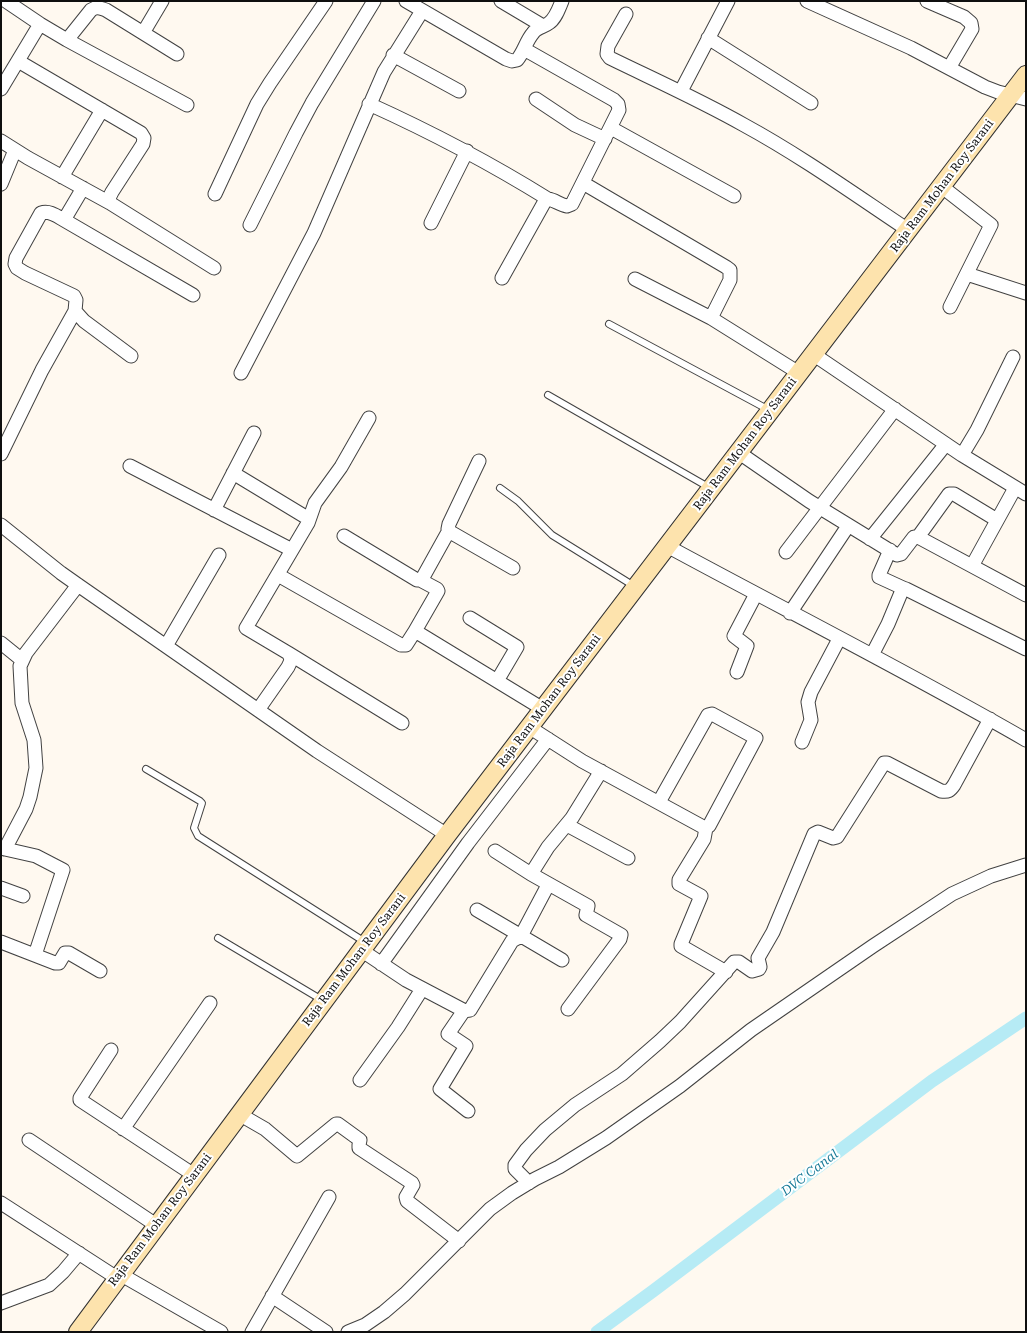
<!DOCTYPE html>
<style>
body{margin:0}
#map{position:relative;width:1027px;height:1333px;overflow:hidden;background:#fff9f0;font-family:"Roboto Serif",serif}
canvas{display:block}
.frame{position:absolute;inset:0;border:2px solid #0f0f0f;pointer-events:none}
</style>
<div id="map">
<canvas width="1027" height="1333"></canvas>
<div class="frame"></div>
</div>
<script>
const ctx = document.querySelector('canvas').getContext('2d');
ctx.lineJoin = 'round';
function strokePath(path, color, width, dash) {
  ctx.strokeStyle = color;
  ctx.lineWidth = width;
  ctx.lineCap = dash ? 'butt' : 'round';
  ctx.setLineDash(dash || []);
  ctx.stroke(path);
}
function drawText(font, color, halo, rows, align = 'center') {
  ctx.font = font + ' "Roboto Serif",serif';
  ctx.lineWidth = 4;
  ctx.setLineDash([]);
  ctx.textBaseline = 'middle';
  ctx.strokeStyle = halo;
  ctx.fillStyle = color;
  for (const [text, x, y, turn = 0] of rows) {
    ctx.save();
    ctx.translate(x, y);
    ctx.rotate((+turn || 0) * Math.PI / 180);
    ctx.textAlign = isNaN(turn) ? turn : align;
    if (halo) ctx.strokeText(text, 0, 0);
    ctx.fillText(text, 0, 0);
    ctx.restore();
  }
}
const canal = new Path2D(`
 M597 1332 653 1291 932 1081 1026 1018`);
const lane = new Path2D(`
 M609 324 769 410
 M548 395 710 488
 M500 488 518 501 552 535 634 586
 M146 769 200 801 202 803 194 828 198 836 365 942
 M218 938 322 1000`);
const street = new Path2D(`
 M6 1 40 24 67 40 187 105
 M406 1 506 59 512 61 517 60C524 52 526 41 533 33 537 27 544 27 549 23 556 18 559 8 562 1
 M501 1 543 26
 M807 1 911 48 985 87 998 92 1026 99
 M927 1 964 17 971 23 972 29 949 68
 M626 14 608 46 607 54 610 58C655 80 700 100 744 125 801 156 854 194 908 230
 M143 33 162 1
 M708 38 811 103
 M67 40 91 10C97 6 100 8 106 10L177 54
 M393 55 459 91
 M18 61 141 133 144 138 143 144 112 192 109 198 110 203 214 268
 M1 89 40 24
 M681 91 728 1
 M536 99 575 125 605 139
 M369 104C431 132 490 163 548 199
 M611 128 734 196
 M1 141 28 158 110 203
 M62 177 102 110
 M583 183 726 267 730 270V280L711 318
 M1 184 15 150
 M941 186 991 225 950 307
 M215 194 257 104 270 83 326 1
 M64 220 83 188
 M431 223 467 151
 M250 225 296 133 312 103 374 1
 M967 274 1026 293
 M502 278 545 201 548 199C555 200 560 205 567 206L572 204 619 110 618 104 614 100 524 49
 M635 279 711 318 799 373
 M813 354 962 455 1026 494
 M131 356 84 321 75 311 76 300 74 296 25 273 17 268 15 264 16 258 41 213C49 210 57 216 64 220L193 295
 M241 373 314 233 384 72 422 11
 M738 452 809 501 897 555 901 554 914 537H918L1026 595
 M1 454 42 370 75 311
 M962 455 977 430 1013 357
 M130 466 292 550
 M233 473 309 519
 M214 510 254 433
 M1 525 61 573 78 585 317 751 447 835
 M449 533 448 529 449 524 479 461
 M344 536 417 580H422
 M918 537 949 494H954L997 520
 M870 539 946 444
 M667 546C787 611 908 672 1026 740
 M890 550 879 575V577L903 588
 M786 552 895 409
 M972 566 1015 488
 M278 575 401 645H406L415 631 543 709
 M790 613 848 526
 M470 618 517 647 497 681
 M415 631 438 591 437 589 422 581V579L447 534 452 533 513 568
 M1 643 22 660
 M166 646 219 555
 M288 653 402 723
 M872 655 888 624 903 588 906 589 1026 649
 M737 672 747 646 734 636 756 594
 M258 710 288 667C291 661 292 659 288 653L246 628 308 523 315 503 341 467 369 418
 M529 727 582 761 705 828 709 826 756 738 712 714 708 715 659 802
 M802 742 811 720 808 702 811 692 839 639
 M567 825 628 858
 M706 828 704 839 679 880V884L701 896 681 944V946L726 972
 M1 848 36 856 63 870 35 955
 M5 849 26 809 30 797 36 768 34 740 22 703 20 666 26 653 78 585
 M495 851 531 874
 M1 888 23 896
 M477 910 523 937
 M521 936 548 885
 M1 942 55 963H59L65 953H69L100 971
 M361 950 406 980 463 1010V1012L448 1034 466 1046 440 1089 468 1111
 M381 964 468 843 548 739
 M568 1009 620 939 621 935 586 915 588 906 531 874 548 847 572 818 601 771
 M463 1011 470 1010 512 941C516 938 518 937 523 937L562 960
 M111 1050 80 1098V1100L194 1175
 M360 1080 398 1027 422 989
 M239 1114 265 1129 297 1156 336 1124H338L360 1140 359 1145V1148L412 1183 413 1185 406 1197 407 1201 459 1241
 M123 1129 210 1003
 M29 1140 156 1225
 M529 1183 515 1169V1165L526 1150 545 1130 575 1105 622 1074 660 1041 680 1022 734 962H739L752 971 759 969 760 967 758 958 773 932 814 834 818 832 833 838 837 837 884 763H887L941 791C948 792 950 791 954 785L990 719
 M1 1203 117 1278
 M120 1274 221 1332
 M272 1296 326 1332
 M1 1303 49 1285 63 1272 79 1253
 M252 1332 329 1197
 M348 1332 365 1325 384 1312 405 1294 490 1209 512 1193 535 1179 559 1167 606 1138 680 1086 751 1030 873 946 952 894 991 876 1026 865`);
const secondary = new Path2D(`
 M78 1332 447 835 1026 75`);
const streetNames = [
 ["Raja Ram Mohan Roy Sarani",942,186,-53],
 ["Raja Ram Mohan Roy Sarani",745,444,-53],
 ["Raja Ram Mohan Roy Sarani",549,701,-53],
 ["Raja Ram Mohan Roy Sarani",354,960,-53],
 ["Raja Ram Mohan Roy Sarani",160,1220,-53]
];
const waterNames = [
 ["DVC Canal",810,1173,-37]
];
strokePath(canal, '#b6ebf5', 13);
strokePath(lane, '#424242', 8);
strokePath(street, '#424242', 15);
strokePath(secondary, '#313131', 20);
strokePath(lane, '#fff', 6);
strokePath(street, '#fff', 13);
strokePath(secondary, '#fde3ad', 18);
drawText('12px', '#0f0f0f', '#fff', streetNames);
drawText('italic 13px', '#197b98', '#fff', waterNames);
</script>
